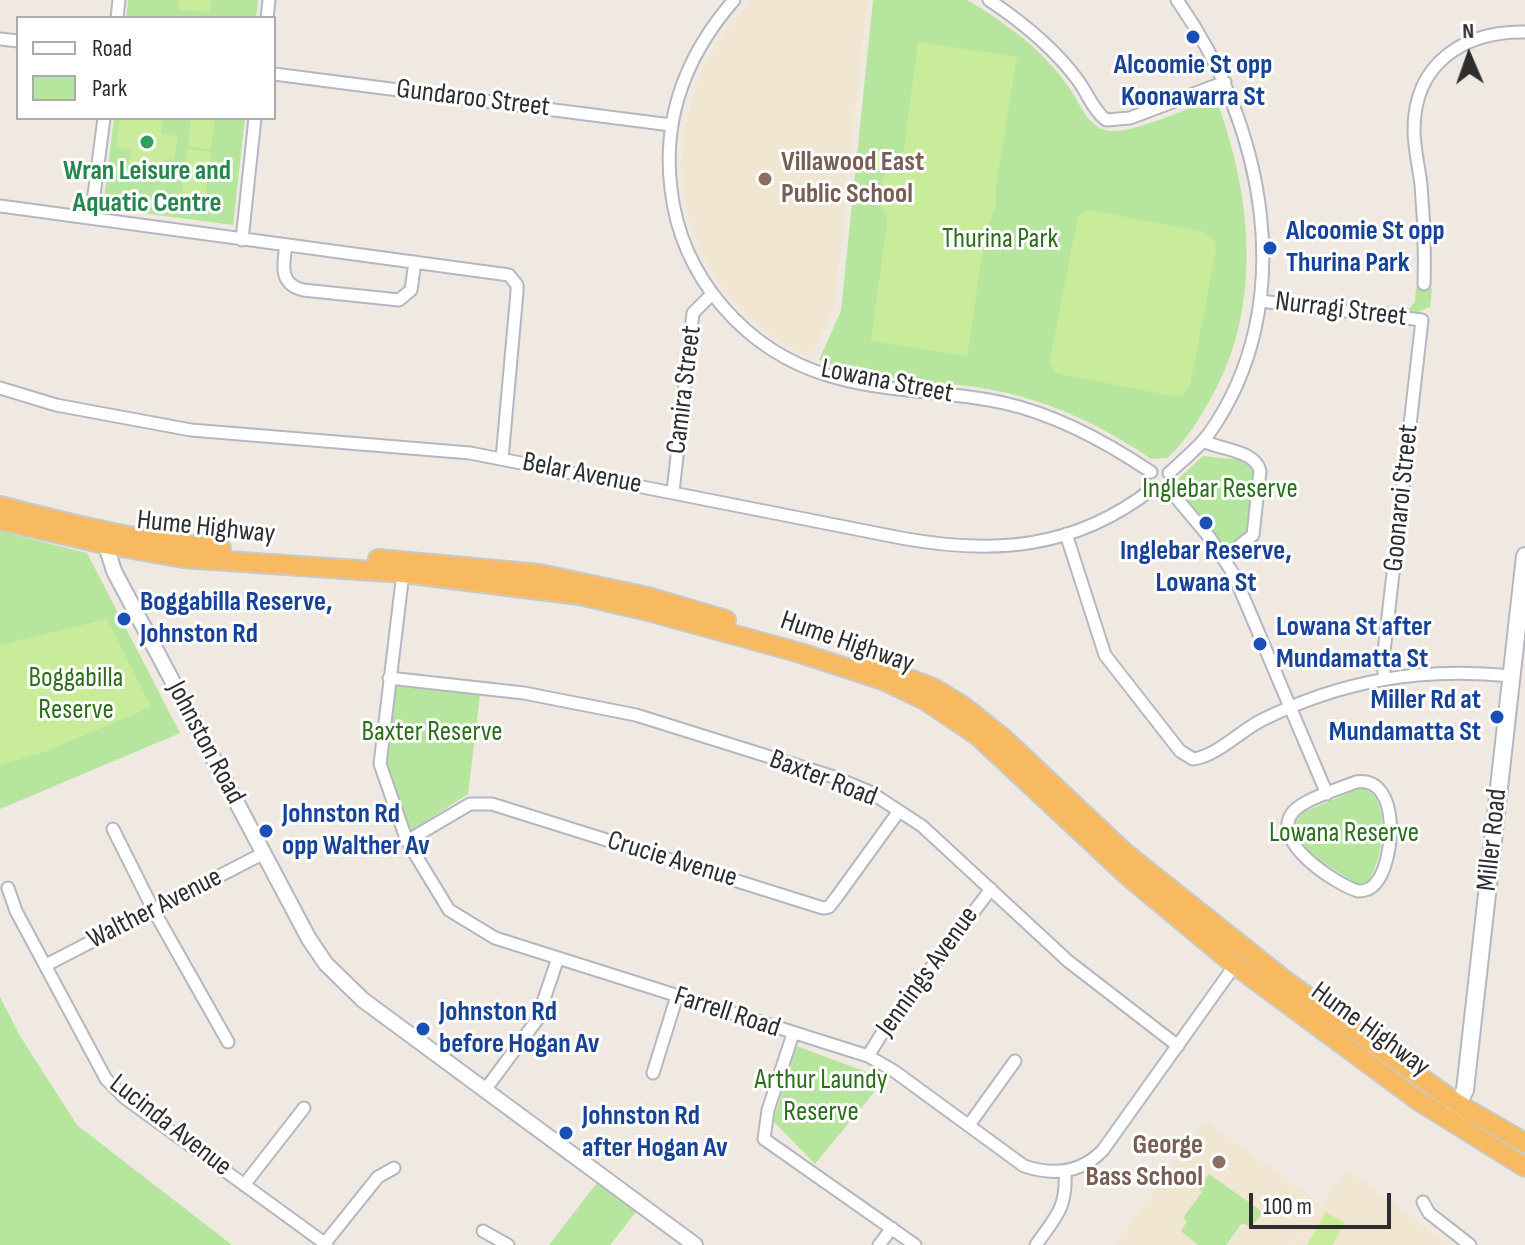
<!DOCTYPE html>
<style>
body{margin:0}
#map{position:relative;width:1525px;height:1245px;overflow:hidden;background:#efe9e1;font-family:"Sofia Sans Condensed",sans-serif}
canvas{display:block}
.legend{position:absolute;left:16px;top:16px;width:260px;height:104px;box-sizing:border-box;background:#fff;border:2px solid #ababab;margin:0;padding:10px 14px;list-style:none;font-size:24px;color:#2e2e2e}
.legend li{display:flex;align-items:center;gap:16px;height:40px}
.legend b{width:40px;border:2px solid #ababab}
.north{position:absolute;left:1429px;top:16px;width:80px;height:80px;-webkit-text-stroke:6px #fff;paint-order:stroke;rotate:358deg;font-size:22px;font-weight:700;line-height:32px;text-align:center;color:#2e2e2e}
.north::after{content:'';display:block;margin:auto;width:28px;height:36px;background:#2e2e2e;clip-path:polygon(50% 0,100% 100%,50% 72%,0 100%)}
.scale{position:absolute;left:1249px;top:1193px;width:142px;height:36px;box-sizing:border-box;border:4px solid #2e2e2e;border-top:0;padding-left:10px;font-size:24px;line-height:28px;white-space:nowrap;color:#2e2e2e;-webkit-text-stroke:6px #fff;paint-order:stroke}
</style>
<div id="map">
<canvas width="1525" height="1245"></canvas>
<ul class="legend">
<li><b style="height:10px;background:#fff"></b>Road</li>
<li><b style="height:22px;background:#b6e59e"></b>Park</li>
</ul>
<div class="north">N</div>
<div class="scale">100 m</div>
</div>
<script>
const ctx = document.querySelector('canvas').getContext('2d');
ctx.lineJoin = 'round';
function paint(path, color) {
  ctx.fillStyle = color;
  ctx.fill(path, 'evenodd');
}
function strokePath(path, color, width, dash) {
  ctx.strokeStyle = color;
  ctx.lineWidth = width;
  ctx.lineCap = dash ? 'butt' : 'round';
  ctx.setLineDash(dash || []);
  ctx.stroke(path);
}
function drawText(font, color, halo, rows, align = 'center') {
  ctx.font = font + ' "Sofia Sans Condensed",sans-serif';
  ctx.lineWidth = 6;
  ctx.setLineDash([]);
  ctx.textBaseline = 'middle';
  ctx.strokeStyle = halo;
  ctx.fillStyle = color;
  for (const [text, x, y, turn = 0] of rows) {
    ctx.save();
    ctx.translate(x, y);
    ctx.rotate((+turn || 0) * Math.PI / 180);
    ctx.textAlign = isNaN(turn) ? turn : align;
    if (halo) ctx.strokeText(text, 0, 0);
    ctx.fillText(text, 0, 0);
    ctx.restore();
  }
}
const education = new Path2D(`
 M752 0H867L834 309 810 358 770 335 735 303 719 283 700 249 687 214 683 190 681 168 684 128 701 71 720 38Z
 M1206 1121 1320 1204 1290 1245H1114Z
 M1346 1169 1449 1245H1292Z`);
const green = new Path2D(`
 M128 0H258L256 18H126Z
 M873 0H967L974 4C1010 26 1046 53 1070 89 1081 105 1089 130 1111 131 1134 133 1188 108 1211 100L1218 104C1253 202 1263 313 1207 405 1196 424 1184 443 1167 458L1151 459C1099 423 1040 396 976 387 925 380 867 380 819 360L841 311Z
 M114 118H245L233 225 103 208Z
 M1416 287 1432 288 1430 307 1416 313 1382 309V306L1410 308 1415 301Z
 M1203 456 1241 460 1253 466 1255 474 1249 529 1234 544 1225 545 1217 540 1177 485 1179 478Z
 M0 531 87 553 180 733 0 809Z
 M394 684 480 695 468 794 411 831 390 776 386 758Z
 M1360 788C1394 792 1383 865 1367 882L1357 884 1308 853 1295 823 1302 813Z
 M0 997 20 1036 77 1125 232 1245H0Z
 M797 1046 885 1079 815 1164 773 1121Z
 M1209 1174 1264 1213 1250 1227 1242 1223 1226 1245H1198L1181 1231 1187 1221 1183 1218 1202 1192 1199 1188Z
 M597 1183 636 1212 610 1245H549Z`);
const pitch = new Path2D(`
 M179 0H211L209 13 178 9Z
 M918 42 1017 57 996 185V207L986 230 967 356 871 341 887 221 881 205 882 182 891 162 904 150Z
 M120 118H163L161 134 178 136 174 160 165 159 162 174 128 169 131 150 116 147Z
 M191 118H215L211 149 188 146Z
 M187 149 211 152 205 198 182 195Z
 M1090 210 1204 232 1215 240 1216 250 1190 386 1183 395 1172 396 1059 374 1053 370 1050 360 1078 215Z
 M107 619 151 707 44 752 0 765V645Z
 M1326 1212 1345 1223 1332 1245H1307Z`);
const minor = new Path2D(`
 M734 0C687 54 662 117 671 189 681 277 745 351 830 376 886 393 947 390 1004 403 1057 415 1105 441 1151 472
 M989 0C1022 22 1053 47 1077 79 1087 92 1093 110 1106 120L1130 118 1225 82
 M117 18 119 0
 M267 18 269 0
 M0 39 18 41
 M274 74 671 125
 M0 206 509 275 517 285V292L502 459
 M91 218 104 118
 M242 240 255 118
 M286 245C283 265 279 284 303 290L399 300 411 290 415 262
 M1424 284C1425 251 1424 218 1421 185 1419 167 1414 148 1414 130 1414 63 1464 31 1525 32
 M1260 301 1422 320 1384 652V677
 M0 388 56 405 191 430 470 453 901 538C994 555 1075 549 1152 489
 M1203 441C1221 450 1255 450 1260 471L1253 535 1224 558
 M1169 473C1182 461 1197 449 1208 435 1302 304 1264 123 1177 0
 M1168 488 1210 538 1234 575 1327 794
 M673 492 693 313 711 295
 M1066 534 1105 655 1180 751 1193 759C1217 756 1240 731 1262 720 1343 680 1421 667 1512 676
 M403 573 380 764 407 841 449 910 495 938 868 1056 894 1071 1024 1166C1054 1176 1081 1173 1103 1150L1235 965
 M389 678 524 693 636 715 834 777 870 792 922 826 1068 961 1178 1046
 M1356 782C1402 775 1395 863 1375 884 1370 890 1364 891 1358 891 1336 884 1269 842 1293 812 1304 799 1339 789 1356 782Z
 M113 829 154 911 228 1042
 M407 841 470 804H492L823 908 829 907 836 898 899 811
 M8 888 16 911 106 1079 125 1098 327 1245
 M46 965 264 853
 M793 1034 768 1110 764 1139 915 1245
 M868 1056 884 1030 991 889
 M653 1073 677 996
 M485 1090 537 1020 558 958
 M969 1125 1015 1061
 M244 1185 304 1108
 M1423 1202 1429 1213 1470 1245
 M483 1231 508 1245
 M325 1243 378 1177 394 1168
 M879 1245 892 1228
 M1036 1245C1056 1216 1067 1209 1065 1171`);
const tertiary = new Path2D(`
 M103 536 114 571 309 939 326 964 363 1000 695 1245`);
const secondary = new Path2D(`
 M1452 1115 1465 1090 1525 556`);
const trunk = new Path2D(`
 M0 506C73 525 146 543 221 548
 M0 520 104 544 183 558 403 573 579 595 644 610 797 652 883 680 925 700 977 735 1128 876 1235 965 1419 1101 1525 1167
 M378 559 540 574 648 597 726 620
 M873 665 933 688 963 706 1003 738 1124 852 1287 982 1458 1104 1525 1143`);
const markers = [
 [1193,37,8,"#1a4fb4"],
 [147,142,8,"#2e9e5b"],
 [765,179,8,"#8d6e63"],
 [1270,248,8,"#1a4fb4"],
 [1206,523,8,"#1a4fb4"],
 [124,619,8,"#1a4fb4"],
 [1260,644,8,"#1a4fb4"],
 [1497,717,8,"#1a4fb4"],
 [266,831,8,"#1a4fb4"],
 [423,1029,8,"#1a4fb4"],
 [566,1133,8,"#1a4fb4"],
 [1219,1162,8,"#8d6e63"]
];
const transitNames = [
 ["Alcoomie St opp",1193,66,"center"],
 ["Koonawarra St",1193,98,"center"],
 ["Alcoomie St opp",1286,232],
 ["Thurina Park",1286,264],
 ["Inglebar Reserve,",1206,552,"center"],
 ["Lowana St",1206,584,"center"],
 ["Boggabilla Reserve,",140,603],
 ["Johnston Rd",140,635],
 ["Lowana St after",1276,628],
 ["Mundamatta St",1276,660],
 ["Miller Rd at",1481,701,"right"],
 ["Mundamatta St",1481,733,"right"],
 ["Johnston Rd",282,815],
 ["opp Walther Av",282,847],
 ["Johnston Rd",439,1013],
 ["before Hogan Av",439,1045],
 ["Johnston Rd",582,1117],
 ["after Hogan Av",582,1149]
];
const streetNames = [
 ["Gundaroo Street",473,99,7],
 ["Nurragi Street",1341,310,7],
 ["Lowana Street",887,382,11],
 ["Camira Street",685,390,-83],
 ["Belar Avenue",582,474,11],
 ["Goonaroi Street",1402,498,-84],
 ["Hume Highway",206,528,6],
 ["Hume Highway",847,643,19],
 ["Johnston Road",205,743,62],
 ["Baxter Road",823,779,21],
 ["Miller Road",1493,840,-84],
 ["Crucie Avenue",672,860,17],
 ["Walther Avenue",155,909,-27],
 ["Jennings Avenue",928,972,-54],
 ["Farrell Road",727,1013,18],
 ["Hume Highway",1370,1030,36],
 ["Lucinda Avenue",170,1126,38]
];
const educationNames = [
 ["Villawood East",781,163],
 ["Public School",781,195],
 ["George",1203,1146,"right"],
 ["Bass School",1203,1178,"right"]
];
const leisureNames = [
 ["Wran Leisure and",147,172],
 ["Aquatic Centre",147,204]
];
const parkNames = [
 ["Thurina Park",1000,240],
 ["Inglebar Reserve",1220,490],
 ["Boggabilla",76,679],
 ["Reserve",76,711],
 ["Baxter Reserve",432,733],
 ["Lowana Reserve",1344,834],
 ["Arthur Laundy",821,1081],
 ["Reserve",821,1113]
];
paint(education, '#f0e6d1');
paint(green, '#b6e59e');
paint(pitch, '#c9ec9a');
strokePath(minor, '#b4b7c1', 15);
strokePath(tertiary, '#b4b7c1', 18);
strokePath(secondary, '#b4b7c1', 20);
strokePath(trunk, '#c9c9c9', 22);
strokePath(minor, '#fff', 11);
strokePath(tertiary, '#fff', 14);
strokePath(secondary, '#fff', 16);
strokePath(trunk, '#f8ba60', 18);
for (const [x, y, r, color] of markers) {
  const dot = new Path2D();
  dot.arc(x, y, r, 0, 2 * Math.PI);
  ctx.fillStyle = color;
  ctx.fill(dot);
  strokePath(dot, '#fff', 3);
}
drawText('bold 28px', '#164399', '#fff', transitNames, 'left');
drawText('28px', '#2e2e2e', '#fff', streetNames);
drawText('bold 28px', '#785e54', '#fff', educationNames, 'left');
drawText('bold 28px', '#27864d', '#fff', leisureNames);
drawText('28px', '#2c6e1b', '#fff', parkNames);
</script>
